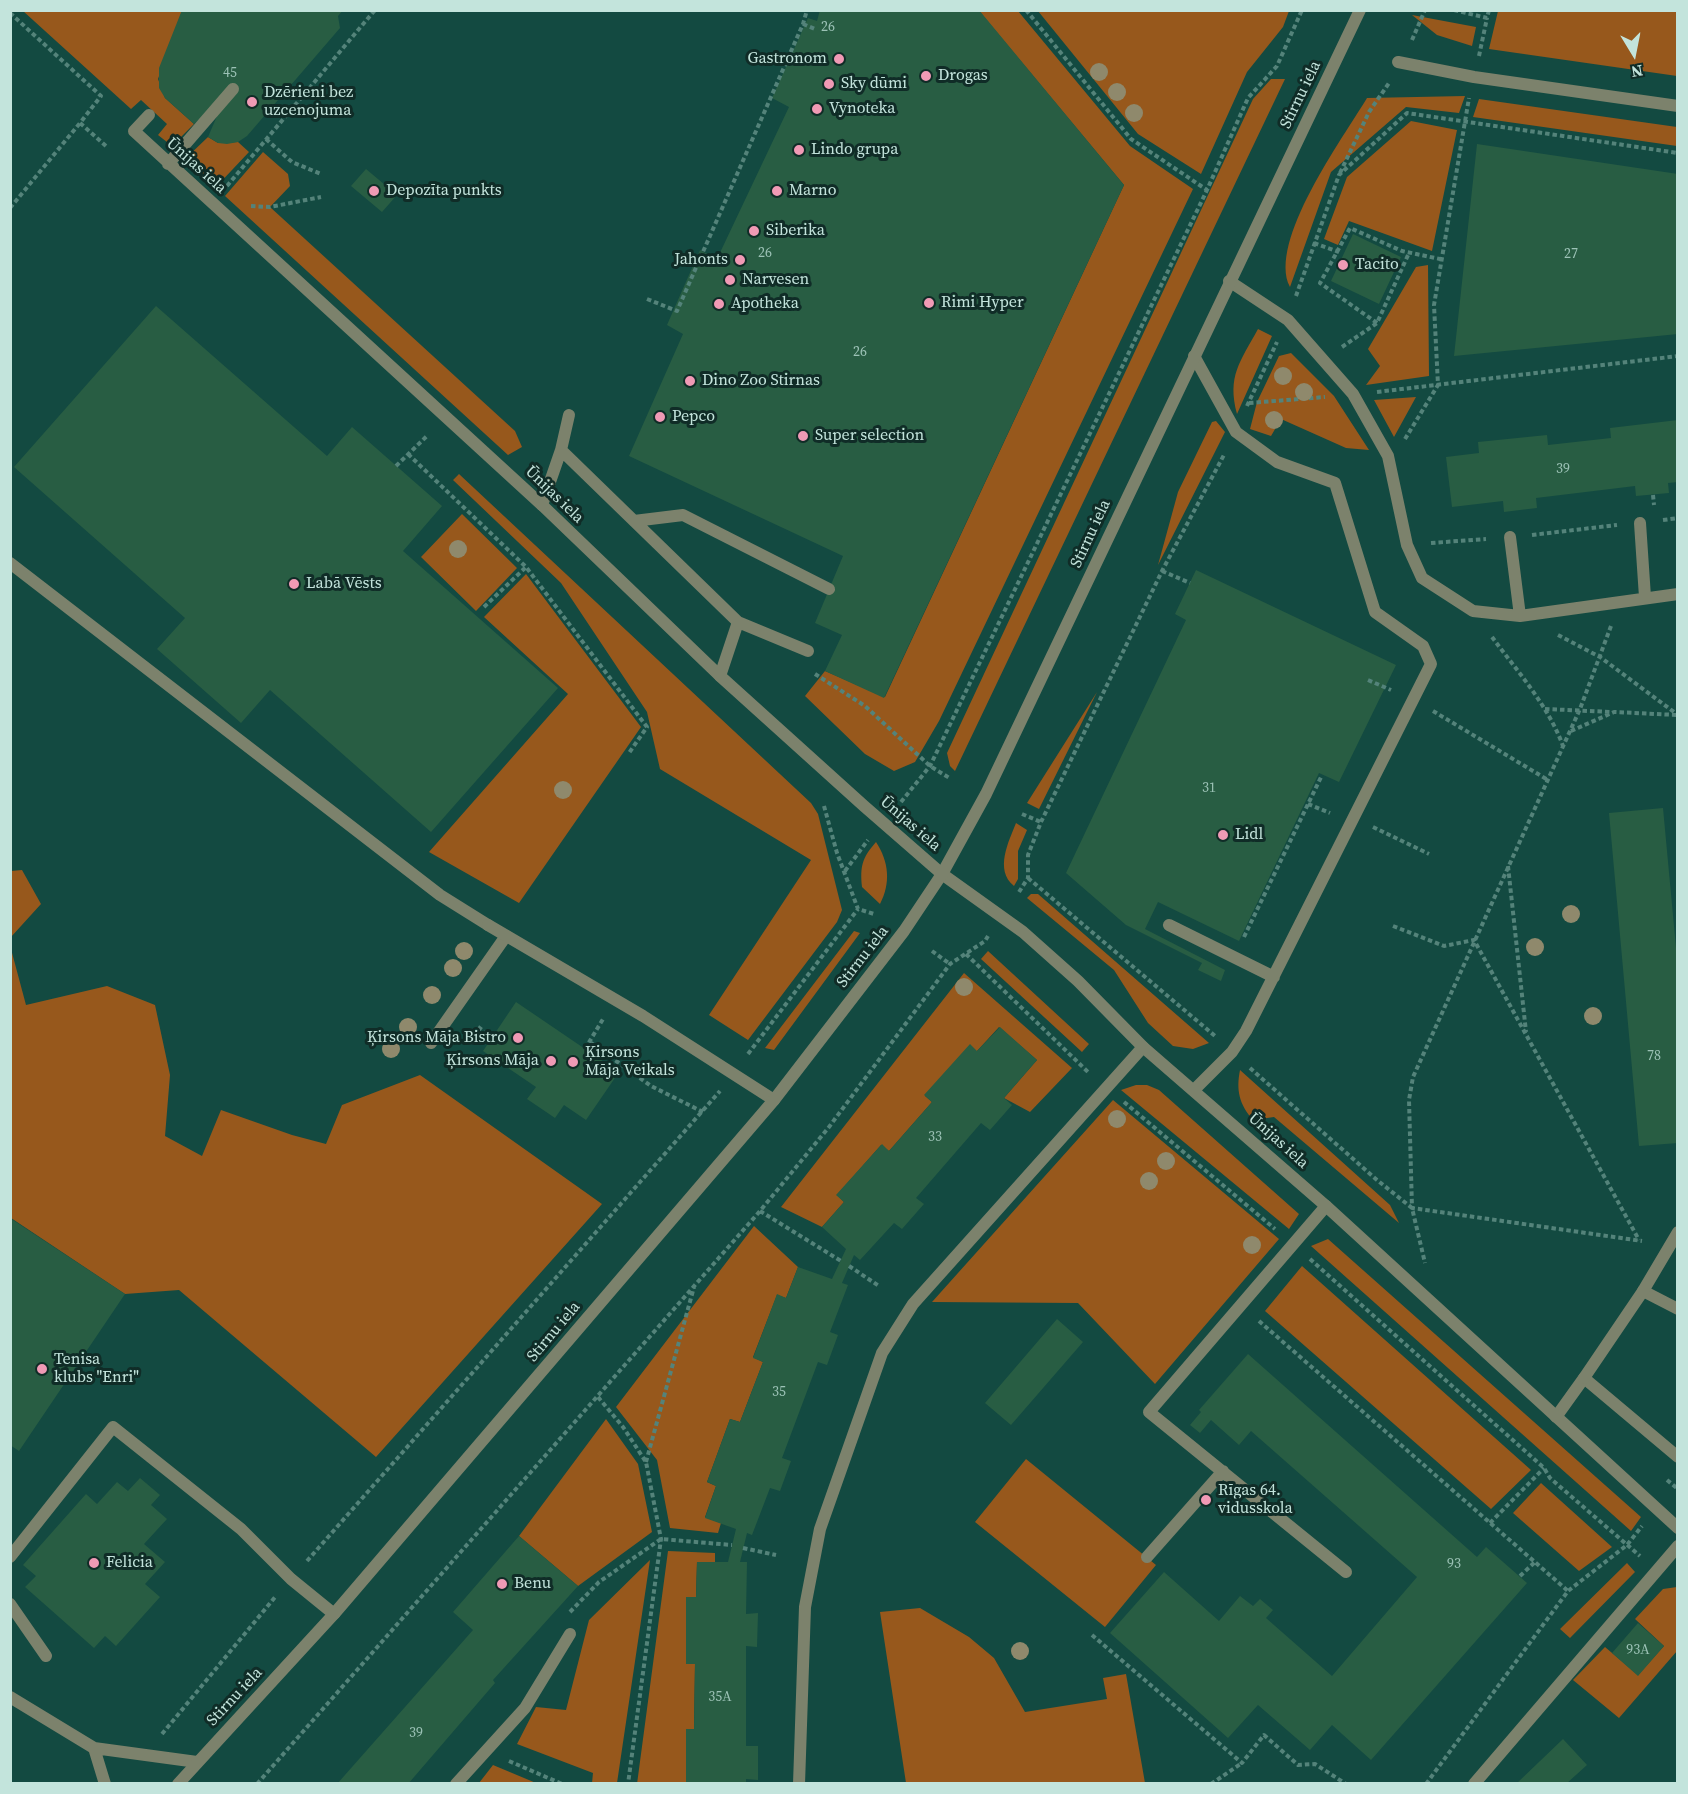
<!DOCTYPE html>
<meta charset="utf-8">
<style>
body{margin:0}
#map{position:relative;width:1688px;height:1794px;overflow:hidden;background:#134a41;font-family:"Source Serif 4",serif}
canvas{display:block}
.frame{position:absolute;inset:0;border:12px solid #c3e4dc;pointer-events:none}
.north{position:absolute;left:1604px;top:24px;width:60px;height:60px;-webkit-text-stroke:4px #102c27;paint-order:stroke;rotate:170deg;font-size:16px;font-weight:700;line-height:24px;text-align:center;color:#c3e4dc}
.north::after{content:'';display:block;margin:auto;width:21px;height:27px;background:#c3e4dc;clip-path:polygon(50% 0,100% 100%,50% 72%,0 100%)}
</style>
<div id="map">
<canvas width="1688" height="1794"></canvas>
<div class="frame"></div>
<div class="north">N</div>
</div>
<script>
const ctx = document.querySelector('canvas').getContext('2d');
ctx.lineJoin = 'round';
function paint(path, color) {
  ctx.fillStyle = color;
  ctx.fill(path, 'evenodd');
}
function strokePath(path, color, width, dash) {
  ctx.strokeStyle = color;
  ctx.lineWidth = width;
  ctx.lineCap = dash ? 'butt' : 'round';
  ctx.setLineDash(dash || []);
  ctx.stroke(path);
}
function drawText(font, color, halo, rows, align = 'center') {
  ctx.font = font + ' "Source Serif 4",serif';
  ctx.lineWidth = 6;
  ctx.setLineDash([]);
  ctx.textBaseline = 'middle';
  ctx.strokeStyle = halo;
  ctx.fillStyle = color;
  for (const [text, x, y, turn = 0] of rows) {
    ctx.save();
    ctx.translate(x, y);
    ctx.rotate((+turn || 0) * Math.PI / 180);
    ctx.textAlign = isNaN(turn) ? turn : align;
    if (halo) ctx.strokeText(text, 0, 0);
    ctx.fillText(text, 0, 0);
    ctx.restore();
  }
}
const green = new Path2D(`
 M23 11H182L158 79 165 98 194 124 172 146 158 135 167 124 141 100 131 109Z
 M979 11H1018L1130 146 1193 189 939 721 915 762 894 771 865 754 805 696 825 671 885 697 1124 185Z
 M1038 11H1289L1283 27 1247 72 1201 174 1138 134Z
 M1498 11H1677V76L1489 49Z
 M1412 15 1476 27 1472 46 1437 35Z
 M1271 79H1285L955 771 950 766 947 753 1253 99Z
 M1465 96 1459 113 1406 107 1331 172 1290 287C1267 242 1343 138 1367 98Z
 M1479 99 1677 127V146L1473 117Z
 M1411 121 1457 130 1432 251 1349 221 1338 245 1324 239 1347 177Z
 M208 137 218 143 238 142 249 152 215 188 185 159Z
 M263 152 288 174 290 186 270 207 515 431 522 447 508 455 225 196Z
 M1428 265 1429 376 1366 385 1380 366 1368 349 1416 267Z
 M1258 329 1272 336 1237 414C1227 376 1240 362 1258 329Z
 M1291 353 1334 396 1369 450 1346 448 1281 419 1271 436 1250 429 1257 402 1279 356Z
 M1416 397 1394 437 1374 400Z
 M1216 421 1225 432 1158 565 1178 492 1212 422Z
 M459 474 811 803 818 814 842 910 837 922 748 1040 709 1015 811 860 660 769 647 712 561 583 453 480Z
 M462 514 517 568 476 611 421 557Z
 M526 574 641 727 519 903 429 852 568 694 484 617Z
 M1097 692 1039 809 1027 803Z
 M1016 823 1027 830 1018 851V879L1014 886C994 870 1009 841 1016 823Z
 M876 842C889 862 891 883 880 904L862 887C860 866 862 858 876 842Z
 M22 870 41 904 11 937V871Z
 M1031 894H1038L1209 1043 1193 1049 1173 1046 1148 1023 1114 970 1027 898Z
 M854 931 860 933 774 1050 765 1048Z
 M11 949 26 1005 107 986 155 1005 170 1075 165 1136 202 1156 221 1110 292 1135 326 1144 342 1105 420 1075 602 1204 376 1457 179 1290 125 1294 11 1218Z
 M988 951 1089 1044 1082 1052 981 959Z
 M964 973 1072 1068 1030 1112 1004 1098 1037 1060 999 1027 977 1051 925 1096 932 1102 889 1151 881 1145 837 1195 844 1202 822 1227 781 1207Z
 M1240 1070 1390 1205 1399 1223 1274 1117 1253 1120C1239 1104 1236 1090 1240 1070Z
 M1136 1085H1147L1159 1090 1299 1214 1289 1229 1121 1090Z
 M1113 1100 1279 1239 1155 1384 1078 1303 932 1302Z
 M754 1226 798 1267 786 1298 777 1295 753 1357 763 1362 740 1422 730 1419 707 1482 716 1486 705 1517 721 1523 718 1533 670 1528 657 1460 616 1407Z
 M1328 1239 1641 1517 1631 1531 1311 1246Z
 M1302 1266 1531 1470 1491 1509 1265 1311Z
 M606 1419 638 1464 652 1532 578 1586 519 1536Z
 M1026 1459 1156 1565 1105 1627 975 1522Z
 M1541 1483 1612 1547 1579 1571 1513 1513Z
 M668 1551 715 1553V1562H697L696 1597H686V1664H695L694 1729 686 1730V1783L637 1784Z
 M650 1560 617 1783H592L593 1773 517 1744 536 1707 566 1710 589 1620Z
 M1627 1563 1635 1572 1570 1638 1560 1629Z
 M1677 1587V1651L1619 1718 1573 1680 1605 1647 1638 1675 1664 1646 1635 1619 1663 1589Z
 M920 1608 969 1637 994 1658 1025 1712 1107 1699 1103 1678 1126 1674 1145 1783H906L880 1612Z
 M493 1765 536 1783H479Z`);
const building = new Path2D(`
 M182 10H343L338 16 340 28 247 136 238 142 227 144 218 143 208 137 217 116 210 110 194 124 165 98 159 88V68Z
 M820 10H979L1124 185 884 698 825 671 842 635 815 623 843 556 629 456 683 334 667 325 700 250 717 259 789 107 772 98 808 18 817 21Z
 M1477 144 1678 174V334L1454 356Z
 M366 169 397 195 382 212 351 186Z
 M1353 234 1401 257 1379 304 1331 281Z
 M156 306 327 456 352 427 442 506 403 551 558 688 431 832 270 690 241 723 157 649 185 618 14 467Z
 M1678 420V482L1668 483 1669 493 1636 496 1635 486 1536 498 1537 508 1520 510 1504 512 1503 501 1452 507 1446 457 1479 453 1478 442 1547 435 1548 445 1611 438 1610 428Z
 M1196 570 1396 665 1339 782 1319 773 1239 941 1158 902 1145 929 1225 970 1221 981 1198 970 1202 963 1126 925 1066 873 1186 620 1175 614Z
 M1663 808 1678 969V1143L1639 1146 1609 813Z
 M516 1002 619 1072 586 1120 564 1105 555 1118 527 1099 536 1087 483 1051Z
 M1000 1027 1037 1060 1004 1098 1012 1105 990 1130 981 1123 916 1198 924 1204 902 1229 894 1223 860 1260 854 1255 842 1283 848 1285 830 1332 838 1335 827 1365 818 1362 782 1458 791 1461 780 1491 770 1488 752 1535 747 1533 740 1562H747L746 1614 758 1613 757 1647 746 1646V1746H758V1780L746 1779V1784H686V1729H694L695 1664H686V1597H696L697 1562H728L736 1529 705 1518 716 1486 707 1482 730 1419 740 1422 763 1362 753 1358 777 1294 786 1298 798 1267 832 1279 846 1249 822 1227 844 1202 836 1195 882 1144 889 1151 932 1102 924 1095 970 1044 977 1051Z
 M10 1218 125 1294 19 1451 10 1445Z
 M1057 1319 1083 1342 1011 1425 985 1403Z
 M1248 1354 1477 1557 1486 1547 1527 1583 1371 1760 1332 1725 1310 1750 1258 1705 1228 1738 1110 1633 1164 1572 1219 1621 1240 1596 1253 1606 1260 1599 1273 1610 1266 1618 1332 1676 1417 1577 1251 1431 1239 1445 1211 1420 1200 1433 1190 1425 1201 1412 1199 1410Z
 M140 1478 160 1495 151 1505 167 1519 144 1544 165 1562 145 1584 160 1597 116 1646 105 1636 94 1648 25 1587 36 1576 23 1565 86 1494 97 1504 117 1482 128 1491Z
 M519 1536 578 1586 493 1680 495 1683 408 1784H337L473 1630 453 1612Z
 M1638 1623 1664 1646 1638 1676 1612 1653Z
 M1563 1739 1587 1765 1566 1784H1516Z`);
const path = new Path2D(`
 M1026 10 1131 139 1207 190
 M1454 10 1487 18 1489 10
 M10 13 101 96 80 123 106 146
 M803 24 815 29
 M1412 40 1425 10
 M1479 56 1487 18
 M266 139 292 162 321 174
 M1340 173 1369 112 1389 83
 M227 186 375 10
 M251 206 270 207 321 197
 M10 208 80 123
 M1314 243 1339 252
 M1296 296 1339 175 1407 113 1678 153
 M647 299 677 311 803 24 807 10
 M1377 323 1320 283 1350 228 1402 251 1440 259
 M1342 347 1377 323 1409 253
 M1377 392 1678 356
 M1249 403 1325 397
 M1247 406 1277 342
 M1405 439 1438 385 1434 305 1469 98
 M408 454 526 567 647 727 629 753
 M396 466 428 435
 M1653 495 1654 505
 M1663 520 1678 518
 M1532 535 1617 525
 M1431 543 1486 539
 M1162 571 1190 583
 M484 607 526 567
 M1611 626 1580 709 1413 1077 1409 1100 1412 1208 1642 1241
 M1558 635 1600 657 1678 715
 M1492 637C1517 671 1548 705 1563 746
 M815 674 865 706 930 766 951 779
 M1368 680 1391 690
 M1545 709 1612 712
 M1433 711 1548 780
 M1571 731 1614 712 1677 715
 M901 802 930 766 1207 190 1248 98 1277 66 1302 10
 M1308 804 1330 813
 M824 806 837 853 858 909 874 914
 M1022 814 1041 822
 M1373 827 1429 854
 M1508 866 1526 1032
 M845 871 868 840
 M1028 878 1215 1036
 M1019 892 1028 878V855L1041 822 1162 571 1225 453
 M1393 926 1444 946 1474 940 1639 1240
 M1244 937 1322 775
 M932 951 950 964
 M966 954 1088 1072
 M478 1027 488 1034
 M591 1043 651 1086 703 1112
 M585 1049 603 1019
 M748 1054 858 909
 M1250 1068 1377 1180 1412 1208 1425 1263
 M1124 1102 1275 1229
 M760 1211 841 1261
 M1310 1259 1544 1468 1550 1478 1640 1556
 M849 1266 879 1286
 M1259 1321 1568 1591
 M598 1397 623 1427 646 1462 661 1539 628 1784
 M646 1462 694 1287
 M1667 1480 1678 1489
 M1490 1523 1544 1468
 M743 1548 776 1555
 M307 1561 720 1091
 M1520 1576 1535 1562
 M570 1612 599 1582 661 1539 732 1545
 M1092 1635 1242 1763 1264 1735 1298 1765 1315 1764 1346 1784
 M162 1734 276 1596
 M509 1761 562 1784
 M257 1784 760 1211 829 1127 950 964 985 941 988 936
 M1211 1784 1242 1763
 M1426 1784 1568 1591 1627 1545 1642 1526`);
const service = new Path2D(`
 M1398 62 1474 77 1678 106
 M149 115 134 131 542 505 561 450 569 415
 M168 164 233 89
 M1229 281 1288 320 1353 394 1388 456 1407 545 1422 578 1473 611 1520 616 1678 594
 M1194 356 1236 432 1277 462 1335 483 1375 612 1423 646 1431 664 1246 1031 1232 1052 1195 1089
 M561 450 738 622 808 651
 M634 521 683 515 829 589
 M1640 523 1645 597
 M1510 537 1520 616
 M10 563 440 895 488 925
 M720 676 738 622
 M1169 925 1274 977
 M431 1043 506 936
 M1326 1206 1149 1412 1346 1572
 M1643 1291 1678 1309
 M1556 1417 1584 1378 1678 1457
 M10 1557 113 1427 241 1529 291 1579 334 1614
 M1147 1557 1223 1471
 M10 1604 46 1656
 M456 1784 525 1708 570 1634
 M799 1784 805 1607 820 1529 882 1353 913 1304 1143 1047
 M1474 1784 1678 1546`);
const minor = new Path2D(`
 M542 505 720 676 864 806 942 874 1023 932 1078 981 1143 1047 1326 1206 1678 1528
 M488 925 643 1016 774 1100
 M1584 1378 1643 1291 1678 1232
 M10 1697 94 1748 197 1762
 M94 1748 105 1784`);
const tertiary = new Path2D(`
 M178 1784 334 1614 774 1100 904 931 942 874 986 794 1360 10`);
const trees = [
 [1099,72],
 [1117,92],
 [1134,113],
 [1283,376],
 [1304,392],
 [1274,420],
 [458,549],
 [563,790],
 [1571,914],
 [1535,947],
 [464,951],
 [453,968],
 [964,987],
 [432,995],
 [1593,1016],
 [408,1027],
 [391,1049],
 [1117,1119],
 [1166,1161],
 [1149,1181],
 [1252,1245],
 [1020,1651]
];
const markers = [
 [839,59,6,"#f09ab5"],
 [926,76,6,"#f09ab5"],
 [829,84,6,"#f09ab5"],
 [252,102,6,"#f09ab5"],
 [817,109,6,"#f09ab5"],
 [799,150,6,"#f09ab5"],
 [374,191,6,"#f09ab5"],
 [777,191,6,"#f09ab5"],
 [754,231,6,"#f09ab5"],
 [740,260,6,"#f09ab5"],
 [1343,265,6,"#f09ab5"],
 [730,280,6,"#f09ab5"],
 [929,303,6,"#f09ab5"],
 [719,304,6,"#f09ab5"],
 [690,381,6,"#f09ab5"],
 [660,417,6,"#f09ab5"],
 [803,436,6,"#f09ab5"],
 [294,584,6,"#f09ab5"],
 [1223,835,6,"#f09ab5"],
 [518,1038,6,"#f09ab5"],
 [551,1061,6,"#f09ab5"],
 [573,1062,6,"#f09ab5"],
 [42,1369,6,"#f09ab5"],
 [1206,1500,6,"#f09ab5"],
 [94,1563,6,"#f09ab5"],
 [502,1584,6,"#f09ab5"]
];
const numberNames = [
 ["26",828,27],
 ["45",230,73],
 ["26",765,253],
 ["27",1571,254],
 ["26",860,352],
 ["39",1563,469],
 ["31",1209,788],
 ["78",1654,1056],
 ["33",935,1137],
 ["35",779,1392],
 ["93",1454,1564],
 ["93A",1638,1650],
 ["35A",720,1697],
 ["39",416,1733]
];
const poiNames = [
 ["Gastronom",827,59,"right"],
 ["Drogas",938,76],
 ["Sky dūmi",841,84],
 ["Dzērieni bez",264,93],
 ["uzcenojuma",264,111],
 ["Vynoteka",829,109],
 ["Lindo grupa",811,150],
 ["Depozīta punkts",386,191],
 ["Marno",789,191],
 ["Siberika",766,231],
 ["Jahonts",728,260,"right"],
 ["Tacito",1355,265],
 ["Narvesen",742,280],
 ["Rimi Hyper",941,303],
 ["Apotheka",731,304],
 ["Dino Zoo Stirnas",702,381],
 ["Pepco",672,417],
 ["Super selection",815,436],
 ["Labā Vēsts",306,584],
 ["Lidl",1235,835],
 ["Ķirsons Māja Bistro",506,1038,"right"],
 ["Ķirsons",585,1053],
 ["Māja Veikals",585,1071],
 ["Ķirsons Māja",539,1061,"right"],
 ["Tenisa",54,1360],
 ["klubs \"Enri\"",54,1378],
 ["Rīgas 64.",1218,1491],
 ["vidusskola",1218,1509],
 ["Felicia",106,1563],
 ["Benu",514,1584]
];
const streetNames = [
 ["Stirnu iela",1301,95,-64],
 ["Ūnijas iela",196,166,42],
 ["Ūnijas iela",554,495,44],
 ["Stirnu iela",1091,534,-65],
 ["Ūnijas iela",910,824,41],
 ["Stirnu iela",863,957,-52],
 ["Ūnijas iela",1278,1141,42],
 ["Stirnu iela",554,1332,-50],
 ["Stirnu iela",235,1697,-47]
];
paint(green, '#97581c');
paint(building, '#285d43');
strokePath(path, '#54837a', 4, [4.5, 3]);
strokePath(service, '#7c826c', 12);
strokePath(minor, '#7c826c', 12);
strokePath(tertiary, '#7c826c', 12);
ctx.fillStyle = '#8f896c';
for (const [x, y] of trees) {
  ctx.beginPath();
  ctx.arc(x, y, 9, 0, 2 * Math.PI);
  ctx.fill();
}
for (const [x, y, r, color] of markers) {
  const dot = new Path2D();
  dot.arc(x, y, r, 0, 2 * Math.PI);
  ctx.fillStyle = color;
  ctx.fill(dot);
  strokePath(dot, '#102c27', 2);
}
drawText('14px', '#9cc2b6', null, numberNames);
drawText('16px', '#c3e4dc', '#102c27', poiNames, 'left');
drawText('16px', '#c3e4dc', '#102c27', streetNames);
</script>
